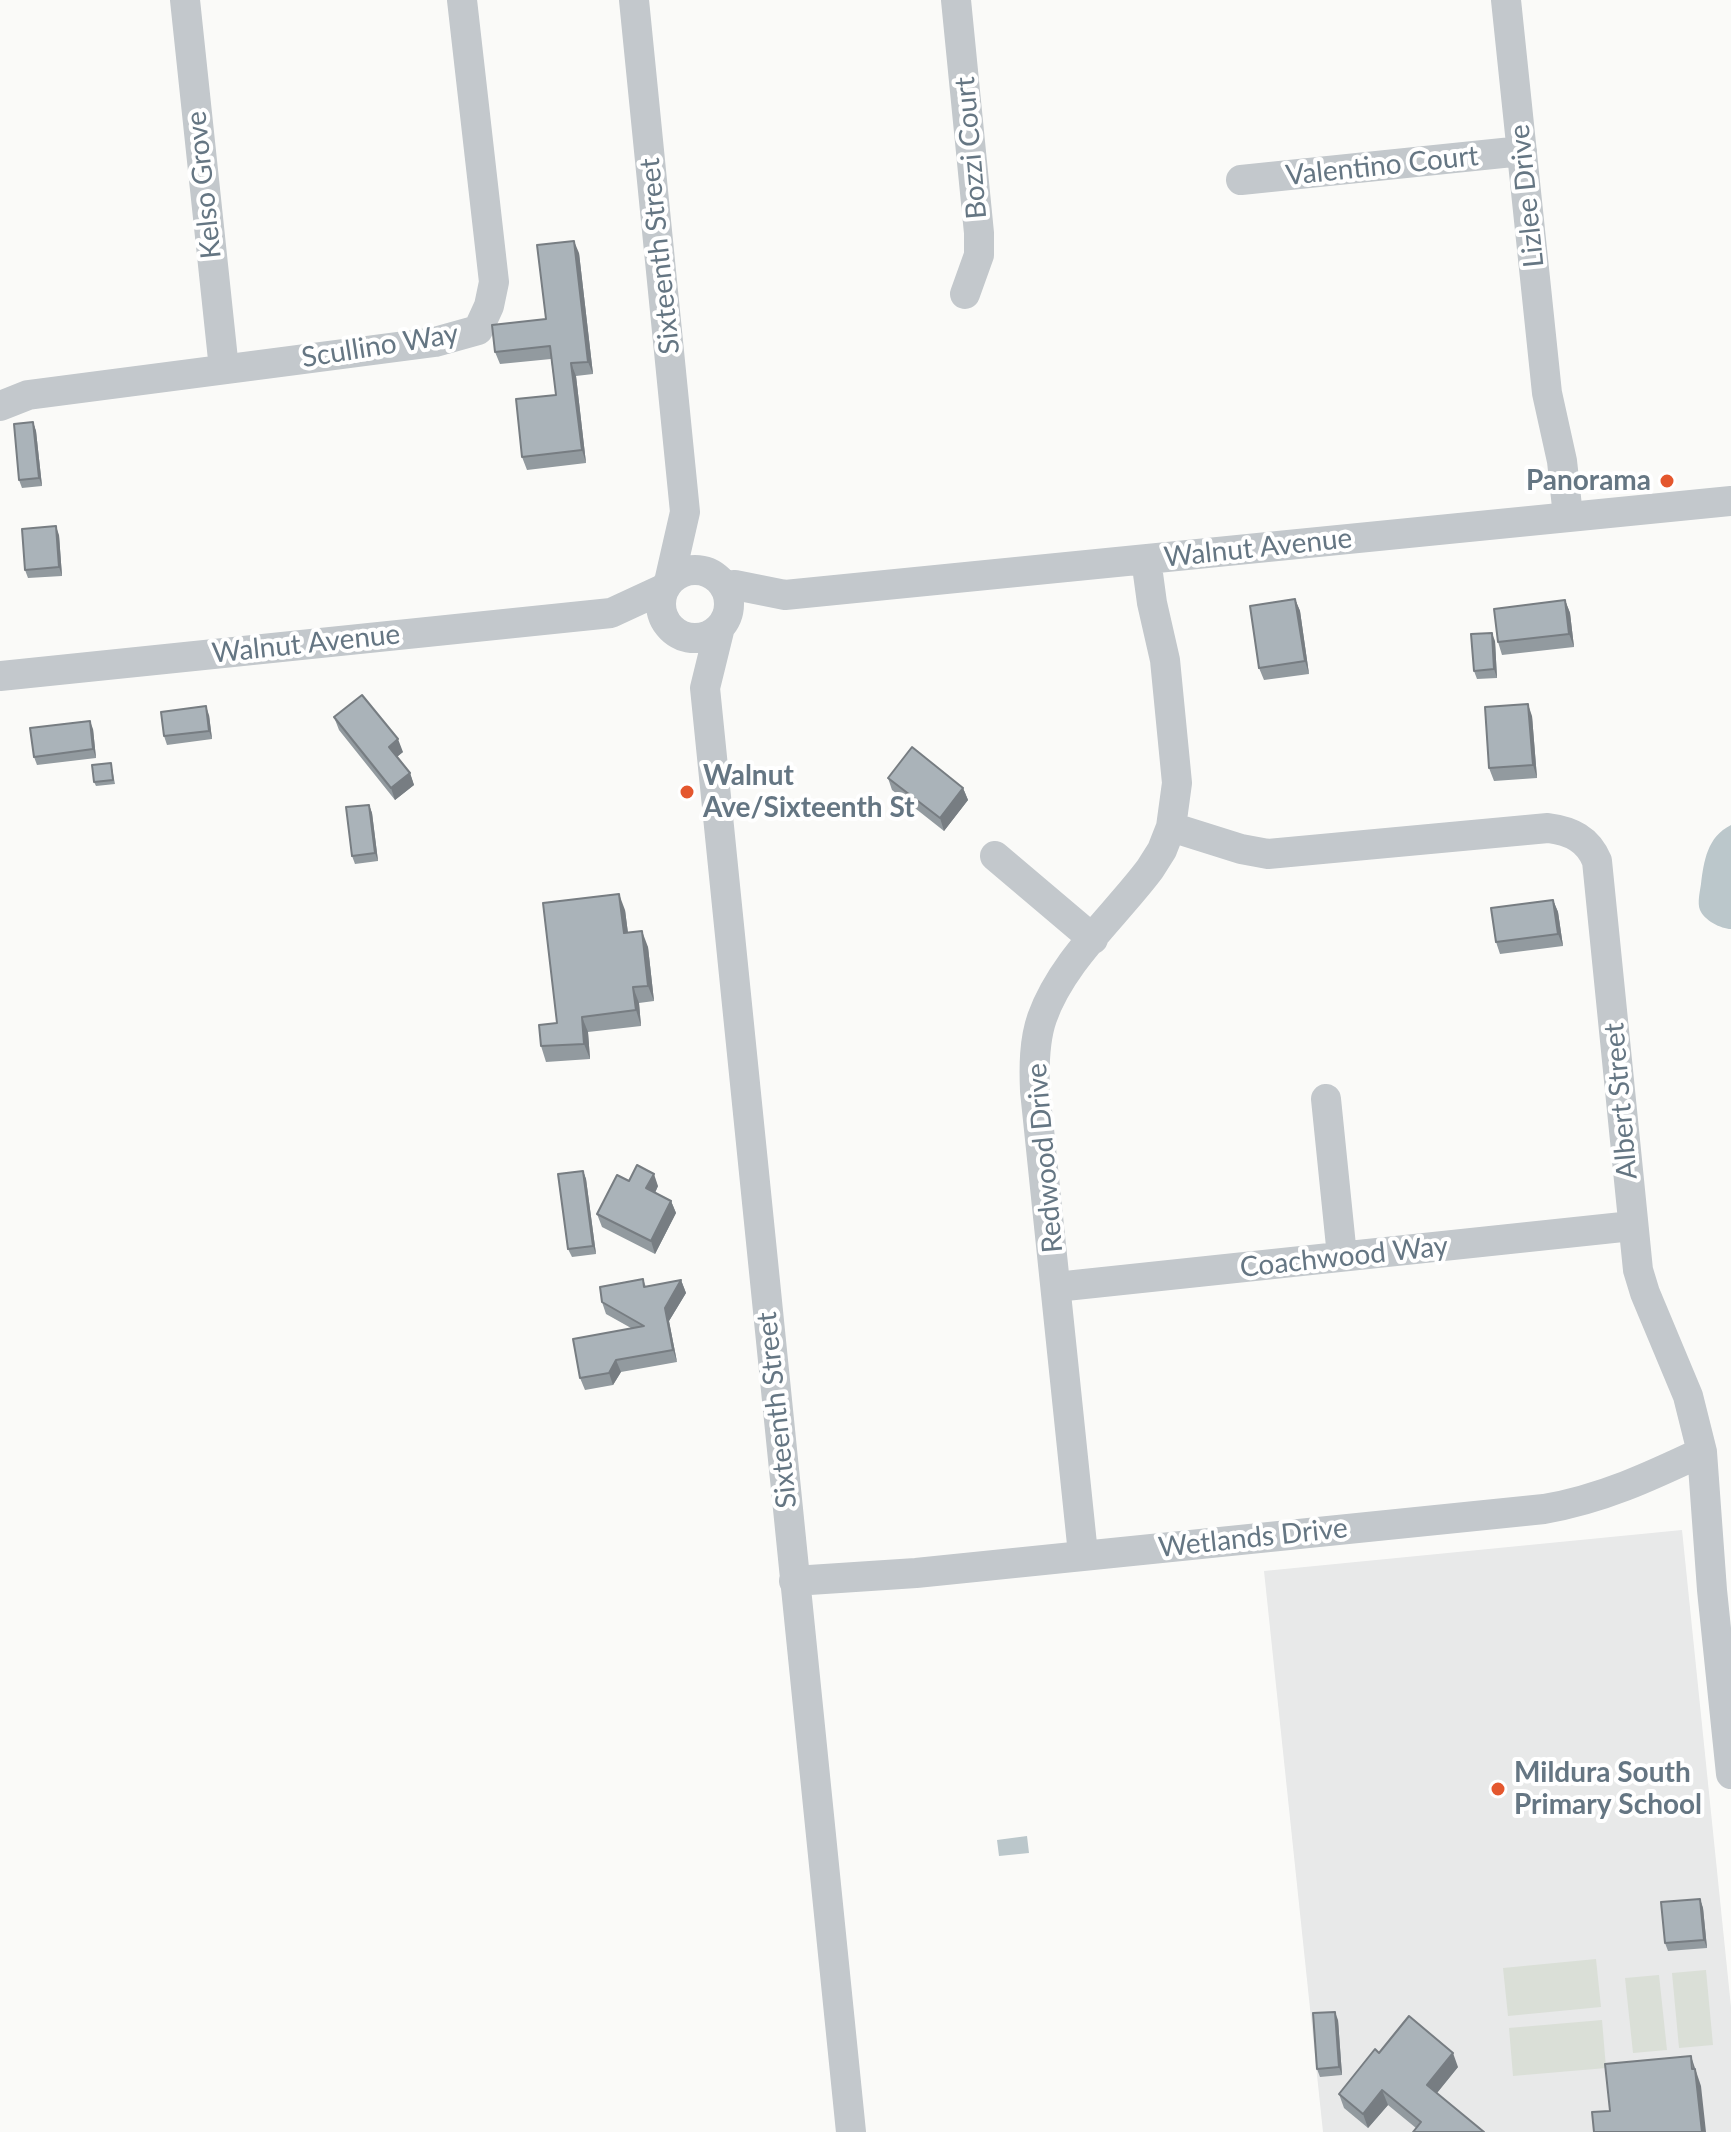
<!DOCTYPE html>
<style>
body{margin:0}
canvas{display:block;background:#fafaf8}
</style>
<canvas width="1731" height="2132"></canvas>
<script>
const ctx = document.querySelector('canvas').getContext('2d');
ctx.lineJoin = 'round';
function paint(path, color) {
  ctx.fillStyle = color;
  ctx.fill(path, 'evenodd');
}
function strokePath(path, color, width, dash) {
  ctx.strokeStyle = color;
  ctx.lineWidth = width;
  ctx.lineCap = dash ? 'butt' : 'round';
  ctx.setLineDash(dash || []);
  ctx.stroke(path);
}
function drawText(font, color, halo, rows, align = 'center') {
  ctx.font = font + ' Lato,sans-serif';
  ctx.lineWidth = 8;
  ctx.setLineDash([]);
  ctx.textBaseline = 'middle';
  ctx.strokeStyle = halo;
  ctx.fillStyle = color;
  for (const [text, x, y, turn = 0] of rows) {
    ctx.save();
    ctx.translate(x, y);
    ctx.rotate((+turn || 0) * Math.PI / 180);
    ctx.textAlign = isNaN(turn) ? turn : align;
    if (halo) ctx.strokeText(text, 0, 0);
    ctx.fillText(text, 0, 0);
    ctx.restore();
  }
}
const built = new Path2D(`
 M1682 1530 1731 2007V2132H1323L1264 1571Z`);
const green = new Path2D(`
 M1596 1959 1601 2007 1508 2016 1503 1968Z
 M1706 1970 1713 2045 1679 2048 1672 1973Z
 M1659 1975 1667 2050 1633 2053 1625 1978Z
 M1602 2020 1606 2068 1513 2076 1509 2028Z`);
const water = new Path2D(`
 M1731 825V929C1721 929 1704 920 1700 910 1697 903 1700 891 1701 884 1704 861 1707 837 1731 825Z
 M1027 1836 1029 1853 999 1856 997 1840Z`);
const minor = new Path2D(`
 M185 0 224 369
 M634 0 685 512 669 582
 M956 0 979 233V255L965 294
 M1506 0 1547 393 1562 461 1568 516
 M1241 180 1522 151
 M0 406 28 395 435 342 478 330 489 306 494 282 462 0
 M661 604a34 34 0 1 1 68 0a34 34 0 1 1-68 0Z
 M724 586 735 585 785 595 1731 501
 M720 627 705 688 851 2132
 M0 676 611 613 665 588
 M1171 827 1241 849 1268 854 1548 828C1571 831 1588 839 1597 861L1638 1270 1645 1293 1688 1396 1702 1452 1712 1590 1731 1774
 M995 856 1093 939
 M1326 1099 1342 1256
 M1056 1287 1632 1226
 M1083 1554 1035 1091C1034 1067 1034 1041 1042 1018 1062 961 1114 917 1150 869L1162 850 1171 827 1177 783 1165 660 1152 603 1146 559
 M794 1581 916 1573 1544 1509C1602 1499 1649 1477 1702 1452`);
const wall = new Path2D(`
 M579 253 593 374 576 376 586 463 527 470 522 457 556 395 551 359 500 364 495 352 546 319Z
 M33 422 36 431 42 486 22 488 19 480Z
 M59 535 62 576 28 578 25 570Z
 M1295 599 1300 611 1309 674 1264 680 1259 668Z
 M1565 600 1570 613 1574 647 1502 655 1498 642Z
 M1495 641 1497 678 1477 679 1474 671Z
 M209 715 212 739 167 745 164 736Z
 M1532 716 1537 778 1494 781 1489 768Z
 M334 717 403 752 397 757 410 773 414 785 395 800 339 730Z
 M93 729 96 758 37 765 34 757Z
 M111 763 115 784 96 786 94 782Z
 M888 778 963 788 968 800 944 831 892 790Z
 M369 805 372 813 378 861 355 864 352 856Z
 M1553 900 1558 912 1563 946 1500 954 1496 942Z
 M625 910 628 933 648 947 654 1001 639 1003 641 1026 588 1032 590 1059 546 1062 541 1046 557 1023Z
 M583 1171 586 1179 596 1254 572 1257 568 1249Z
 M629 1181 658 1186 655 1193 671 1201 676 1213 655 1254 602 1227 597 1214Z
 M643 1279 646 1287 681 1280 686 1293 669 1321 677 1362 621 1372 613 1385 585 1390 580 1378 631 1328 606 1314 602 1302Z
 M1700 1899 1703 1908 1707 1948 1668 1951 1665 1943Z
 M1338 2020 1342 2075 1320 2077 1317 2069Z
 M1379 2053 1458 2067 1437 2093 1484 2132 1416 2128 1388 2105 1368 2128 1344 2108 1339 2094Z`);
const shadedWall = new Path2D(`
 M574 241 579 253 593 374 588 362Z
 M571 363 576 376 586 463 582 450Z
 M33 422 36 431 42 486 39 478Z
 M56 526 59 535 62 576 59 567Z
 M1295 599 1300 611 1309 674 1305 661Z
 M1565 600 1570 613 1574 647 1569 634Z
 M1492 633 1495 641 1497 678 1494 669Z
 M1528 704 1532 716 1537 778 1533 765Z
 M206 706 209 715 212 739 209 731Z
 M90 721 93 729 96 758 93 749Z
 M398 739 403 752 394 759 389 747Z
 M410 773 414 785 395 800 391 788Z
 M963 788 968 800 944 831 940 818Z
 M369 805 372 813 378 861 375 853Z
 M619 894 625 910 630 949 624 933Z
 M1553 900 1558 912 1563 946 1558 934Z
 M642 931 648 947 654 1001 648 986Z
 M633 987 639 1003 641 1026 636 1010Z
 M582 1017 588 1032 590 1059 584 1044Z
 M583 1171 586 1179 596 1254 593 1246Z
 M654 1174 658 1186 651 1201 646 1188Z
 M671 1201 676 1213 655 1254 651 1241Z
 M681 1280 686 1293 669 1321 677 1362 673 1350 665 1308Z
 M616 1360 621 1372 613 1385 609 1373Z
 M1700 1899 1703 1908 1707 1948 1704 1940Z
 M1335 2012 1338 2020 1342 2075 1339 2067Z
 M1453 2053 1458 2067 1432 2099 1427 2085Z
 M1691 2056 1701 2086 1706 2132H1702Z
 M1382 2090 1388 2105 1368 2128 1363 2114Z`);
const building = new Path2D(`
 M574 241 588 362 571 363 582 450 522 457 516 399 556 395 550 346 495 352 492 325 546 319 537 245Z
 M33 422 39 478 19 480 14 424Z
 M56 526 59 567 25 570 22 529Z
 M1295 599 1305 661 1259 668 1250 606Z
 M1565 600 1569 634 1498 642 1494 609Z
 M1492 633 1494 669 1474 671 1471 634Z
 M362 695 398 739 389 747 410 773 391 788 334 717Z
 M1528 704 1533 765 1489 768 1485 707Z
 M206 706 209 731 164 736 161 712Z
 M90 721 93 749 34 757 30 728Z
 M912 747 963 788 940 818 888 778Z
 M111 763 113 780 94 782 92 765Z
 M369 805 375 853 352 856 346 807Z
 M619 894 624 933 642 931 648 986 633 987 636 1010 582 1017 584 1044 541 1046 539 1025 557 1023 543 903Z
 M1553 900 1558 934 1496 942 1491 908Z
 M637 1165 654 1174 646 1188 671 1201 651 1241 597 1214 617 1175 629 1181Z
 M583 1171 593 1246 568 1249 558 1174Z
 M643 1279 644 1287 681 1280 665 1308 673 1350 616 1360 609 1373 580 1378 573 1339 644 1326 602 1302 600 1287Z
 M1700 1899 1704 1940 1665 1943 1661 1902Z
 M1335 2012 1339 2067 1317 2069 1313 2013Z
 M1409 2016 1453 2053 1427 2085 1484 2132H1413L1421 2122 1382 2090 1363 2114 1339 2094 1375 2049 1379 2053Z
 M1691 2056 1692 2069H1695L1702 2132H1594L1592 2112 1610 2111 1605 2064Z`);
const markers = [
 [1667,481,8,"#e4572e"],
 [687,792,8,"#e4572e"],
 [1498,1789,8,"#e4572e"]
];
const streetNames = [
 ["Bozzi Court",971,148,-95],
 ["Valentino Court",1382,166,-6],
 ["Kelso Grove",204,185,-96],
 ["Lizlee Drive",1527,196,-96],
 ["Sixteenth Street",660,256,-96],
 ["Scullino Way",380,346,-9],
 ["Walnut Avenue",1258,548,-6],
 ["Walnut Avenue",306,644,-6],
 ["Albert Street",1621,1101,-95],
 ["Redwood Drive",1045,1158,-95],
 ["Coachwood Way",1344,1257,-6],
 ["Sixteenth Street",777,1410,-96],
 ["Wetlands Drive",1253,1538,-6]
];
const poiNames = [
 ["Panorama",1651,481,"right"],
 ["Walnut",703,776],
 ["Ave/Sixteenth St",703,808],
 ["Mildura South",1514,1773],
 ["Primary School",1514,1805]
];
paint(built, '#e8e9e9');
paint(green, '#dadfd7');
paint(water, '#bbc7cb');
strokePath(minor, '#c3c8cc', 30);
paint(wall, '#929a9f');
paint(shadedWall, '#777d82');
paint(building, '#aab3b9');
strokePath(building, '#777d82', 2);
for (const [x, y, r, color] of markers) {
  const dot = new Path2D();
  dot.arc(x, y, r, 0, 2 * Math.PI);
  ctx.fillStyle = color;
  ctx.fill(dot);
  strokePath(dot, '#fff', 3);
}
drawText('28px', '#657683', '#fff', streetNames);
drawText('bold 28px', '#657683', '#fff', poiNames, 'left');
</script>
